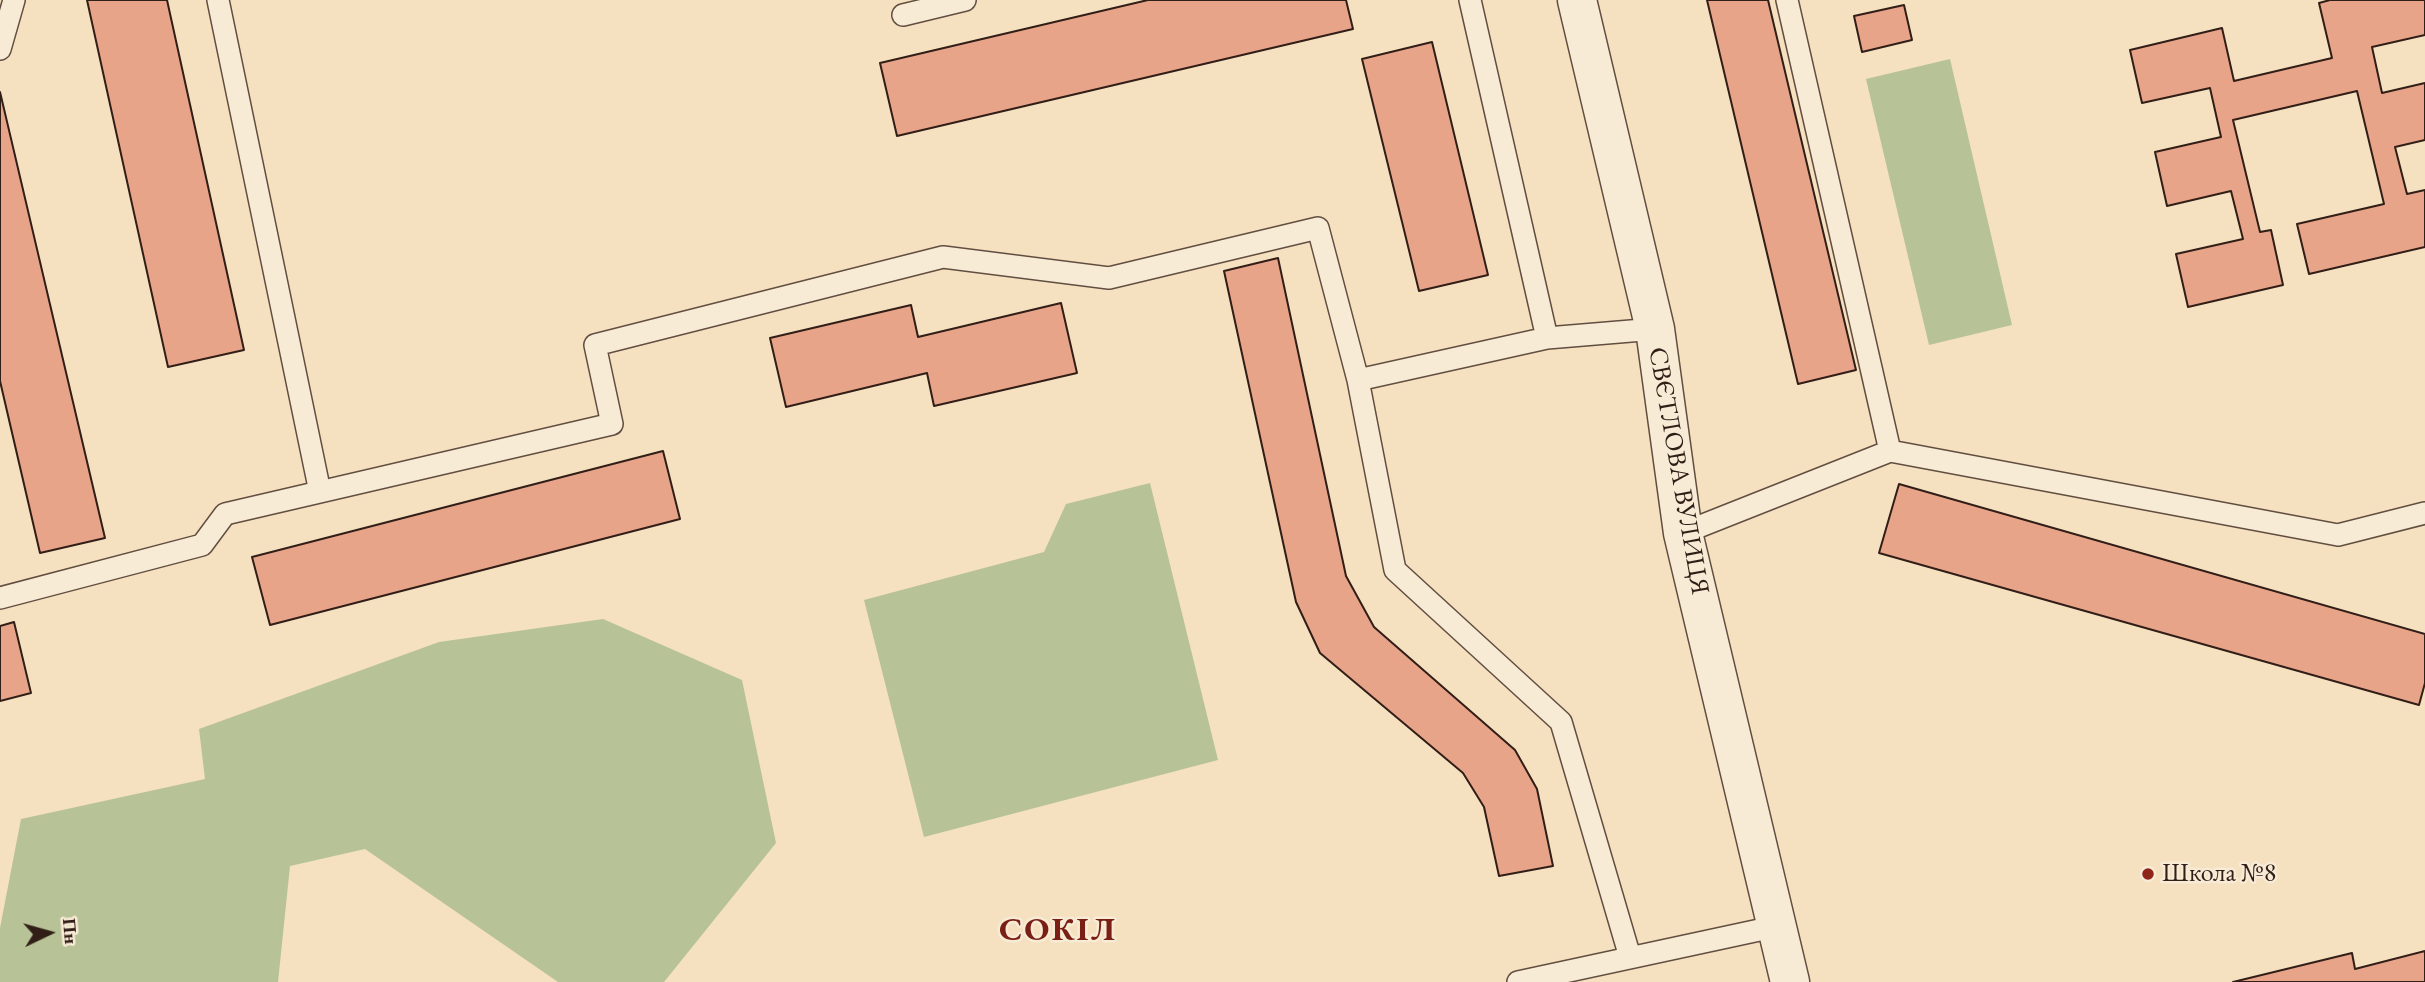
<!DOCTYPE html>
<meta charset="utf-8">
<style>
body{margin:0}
#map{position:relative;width:2425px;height:982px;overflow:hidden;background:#f5e0c0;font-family:"EB Garamond",serif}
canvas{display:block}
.north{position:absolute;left:14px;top:898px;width:70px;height:70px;-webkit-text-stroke:5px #f8ebd6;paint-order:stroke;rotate:85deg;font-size:19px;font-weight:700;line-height:28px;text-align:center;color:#311e17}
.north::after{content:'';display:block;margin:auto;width:24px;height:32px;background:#311e17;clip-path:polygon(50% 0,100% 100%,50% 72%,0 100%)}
</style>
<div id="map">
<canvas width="2425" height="982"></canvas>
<div class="north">Пн</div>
</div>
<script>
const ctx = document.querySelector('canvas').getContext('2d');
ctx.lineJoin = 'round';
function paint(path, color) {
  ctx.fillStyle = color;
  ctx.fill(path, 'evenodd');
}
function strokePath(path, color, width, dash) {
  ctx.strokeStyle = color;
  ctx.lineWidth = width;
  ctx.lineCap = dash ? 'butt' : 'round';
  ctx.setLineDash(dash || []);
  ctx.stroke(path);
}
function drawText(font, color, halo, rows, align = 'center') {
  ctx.font = font + ' "EB Garamond",serif';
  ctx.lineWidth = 5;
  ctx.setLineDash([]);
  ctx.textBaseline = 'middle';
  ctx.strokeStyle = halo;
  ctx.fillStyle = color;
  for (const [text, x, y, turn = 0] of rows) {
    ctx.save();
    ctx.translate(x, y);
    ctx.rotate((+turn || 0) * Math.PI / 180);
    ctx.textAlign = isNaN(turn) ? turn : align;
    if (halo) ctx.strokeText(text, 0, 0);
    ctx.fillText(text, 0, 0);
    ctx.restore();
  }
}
const green = new Path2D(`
 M1950 59 2012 325 1929 345 1866 79Z
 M1150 483 1218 760 924 837 864 600 1044 552 1066 504Z
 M603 619 742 680 776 843 664 982H558L365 849 290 866 278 982H0V928L21 819 205 779 199 729 439 642Z`);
const building = new Path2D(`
 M87 0H167L244 350 168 367Z
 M1148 0H1346L1353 29 897 136 880 63Z
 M1707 0H1768L1856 370 1798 384Z
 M2330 0H2425V35L2372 47 2382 93 2425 83V140L2395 147 2407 194 2425 190V247L2309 274 2297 224 2384 204 2357 91 2233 120 2260 232 2271 230 2283 285 2188 307 2176 254 2243 239 2231 191 2167 206 2155 152 2221 137 2210 88 2142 103 2130 50 2222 28 2234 81 2332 58 2319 3Z
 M1904 5 1912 40 1862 52 1854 16Z
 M1432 42 1488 275 1419 291 1362 59Z
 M0 92 105 538 40 553 0 381Z
 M1278 258 1346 576 1374 627 1515 750 1537 789 1553 866 1499 876 1484 807 1463 773 1320 653 1296 602 1224 271Z
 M1061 303 1077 373 934 406 927 373 786 407 770 338 911 305 918 337Z
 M663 451 680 519 270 625 252 557Z
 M1899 484 2425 634V683L2419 705 1879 553Z
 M14 622 31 693 0 701V626Z
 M2425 951V982H2233L2352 953 2355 969Z`);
const lane = new Path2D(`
 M218 0 320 492
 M1470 0 1547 338
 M1787 0 1890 451
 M903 15 965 0
 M0 49 14 0
 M1358 380 1547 338 1655 329
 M1683 533 1890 451 2338 535 2425 513
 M0 598 202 545 225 514 612 424 595 345 943 257 1109 278 1318 228 1358 380 1395 570 1561 722 1630 957
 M1518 982 1778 926`);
const street = new Path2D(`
 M1577 0 1655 329 1683 533 1790 982`);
const markers = [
 [2148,874,7,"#8f2418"]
];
const streetNames = [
 ["СВЄТЛОВА ВУЛИЦЯ",1678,471,80]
];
const poiNames = [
 ["Школа №8",2162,874]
];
const districtNames = [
 ["СОКІЛ",1058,931]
];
paint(green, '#b7c396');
paint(building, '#e8a489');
strokePath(building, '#311e17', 2);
strokePath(lane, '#624e41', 24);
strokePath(street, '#624e41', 41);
strokePath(lane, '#f8ebd6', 21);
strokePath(street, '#f8ebd6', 38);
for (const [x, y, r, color] of markers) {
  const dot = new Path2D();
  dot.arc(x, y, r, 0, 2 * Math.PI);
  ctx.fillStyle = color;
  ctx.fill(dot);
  strokePath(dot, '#f8ebd6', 2.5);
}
drawText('26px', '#311e17', '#f8ebd6', streetNames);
drawText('26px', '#311e17', '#f8ebd6', poiNames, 'left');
ctx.letterSpacing = '2px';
drawText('bold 33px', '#7a1f14', '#f8ebd6', districtNames);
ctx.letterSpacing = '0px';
</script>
